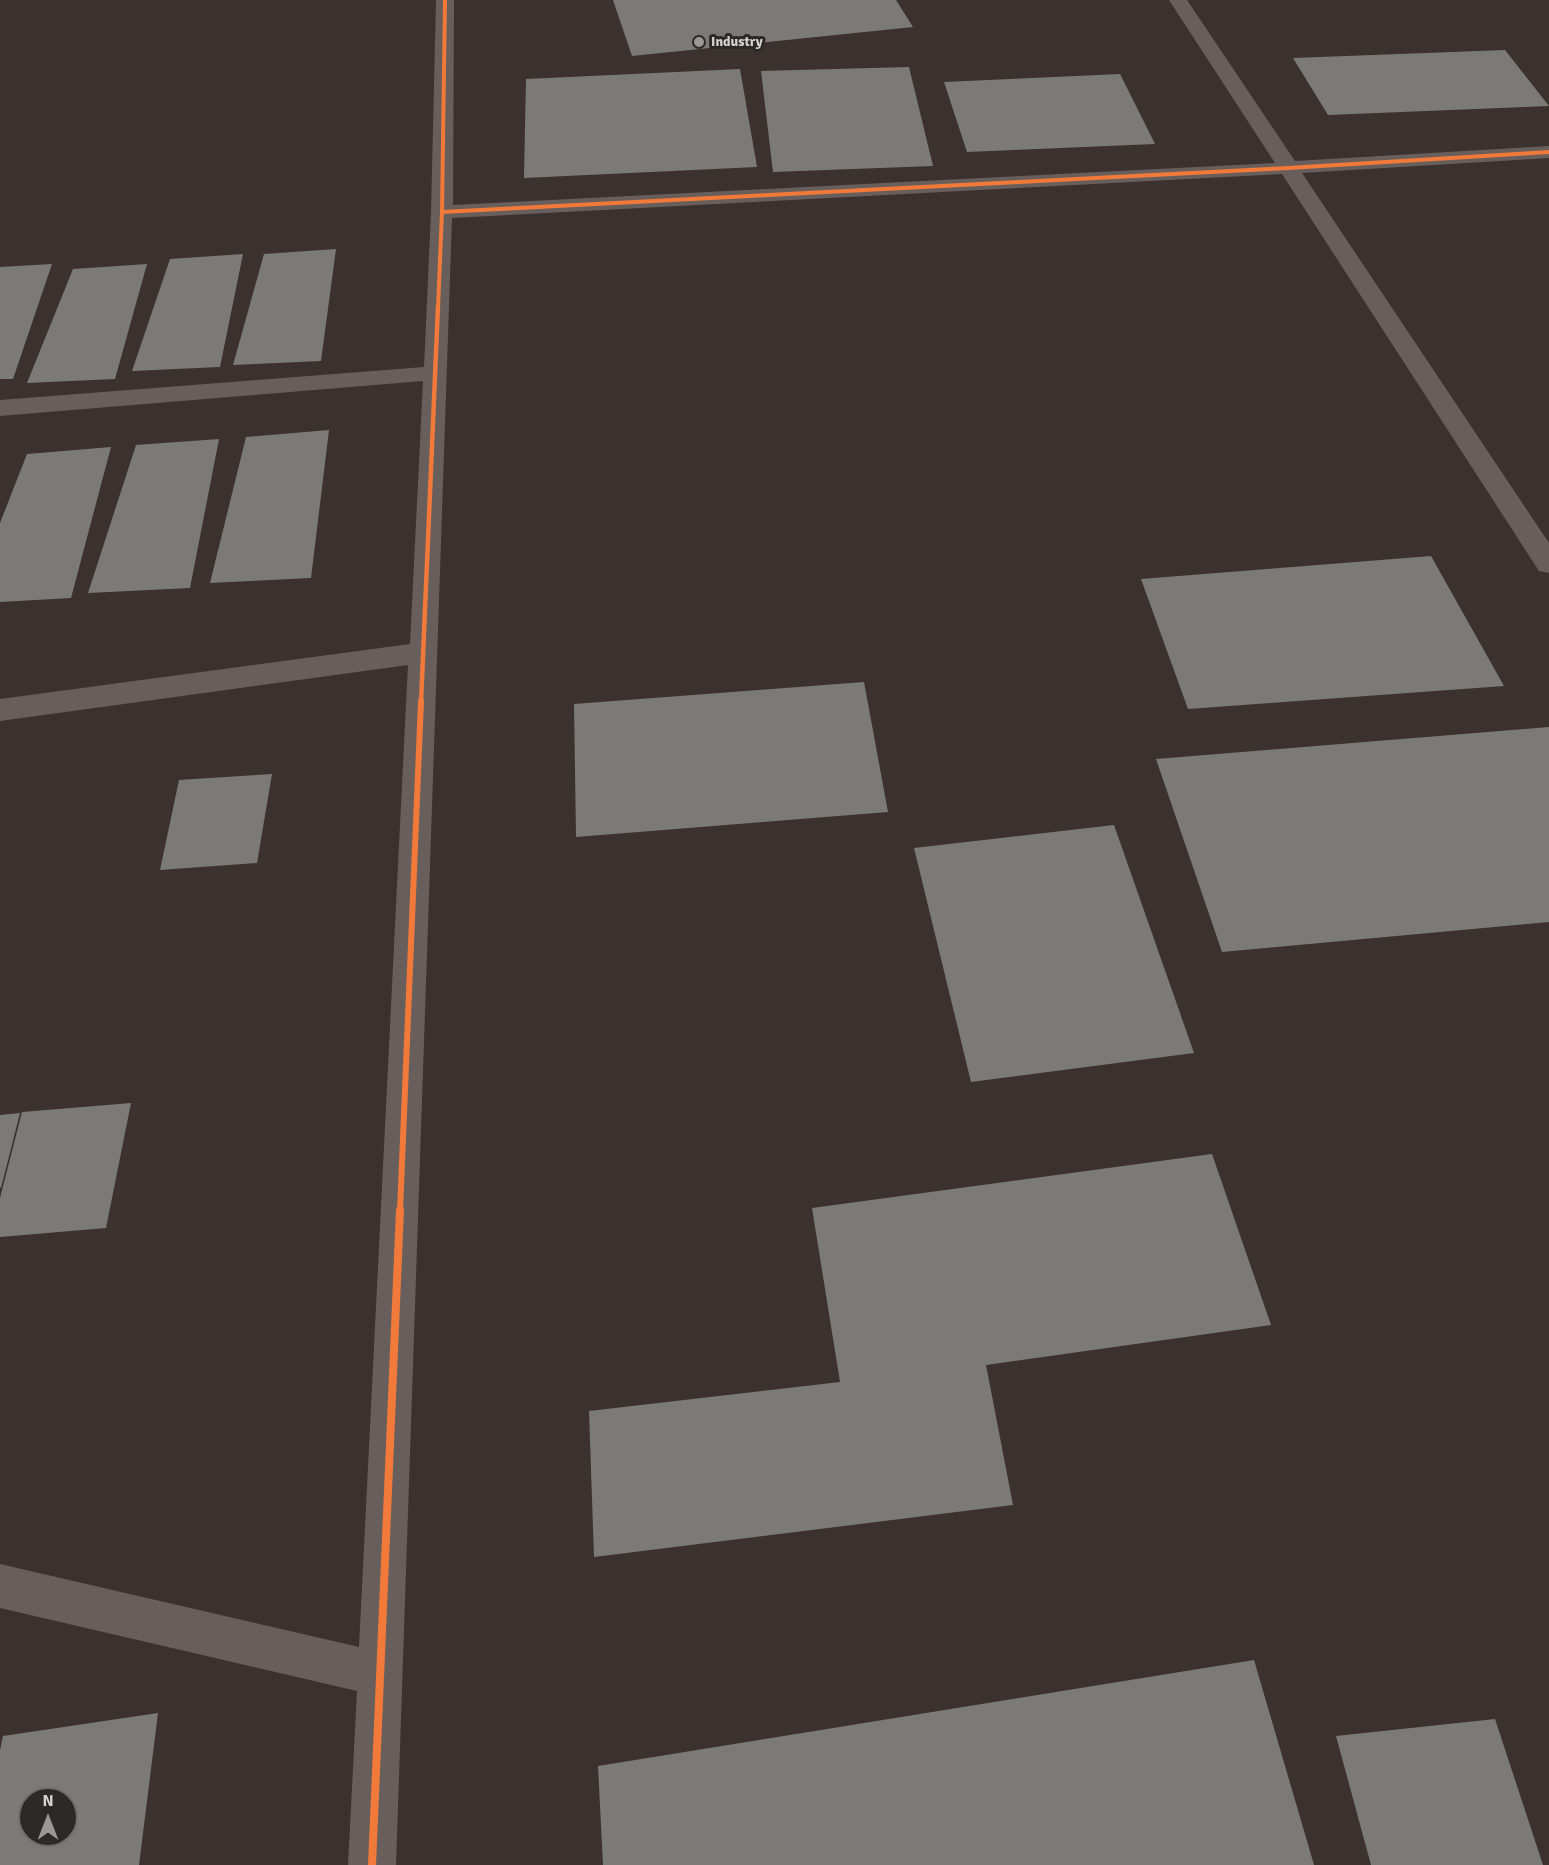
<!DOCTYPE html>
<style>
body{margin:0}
#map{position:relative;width:1549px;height:1865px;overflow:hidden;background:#2c2a29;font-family:Signika,sans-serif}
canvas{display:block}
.north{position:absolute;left:18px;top:1787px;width:60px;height:60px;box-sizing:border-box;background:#2d2928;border:2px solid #706d6c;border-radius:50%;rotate:0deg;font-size:16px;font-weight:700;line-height:24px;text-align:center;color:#d5d3d2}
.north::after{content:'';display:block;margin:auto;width:21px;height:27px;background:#9a9897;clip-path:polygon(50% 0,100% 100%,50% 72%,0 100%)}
</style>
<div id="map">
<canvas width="1549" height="1865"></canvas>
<div class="north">N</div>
</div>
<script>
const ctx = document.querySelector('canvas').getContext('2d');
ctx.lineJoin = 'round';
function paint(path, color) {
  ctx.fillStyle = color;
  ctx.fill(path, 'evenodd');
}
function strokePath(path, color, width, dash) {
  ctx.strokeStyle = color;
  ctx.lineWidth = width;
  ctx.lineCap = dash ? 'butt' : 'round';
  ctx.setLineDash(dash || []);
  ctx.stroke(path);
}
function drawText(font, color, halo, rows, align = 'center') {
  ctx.font = font + ' Signika,sans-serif';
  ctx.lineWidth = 6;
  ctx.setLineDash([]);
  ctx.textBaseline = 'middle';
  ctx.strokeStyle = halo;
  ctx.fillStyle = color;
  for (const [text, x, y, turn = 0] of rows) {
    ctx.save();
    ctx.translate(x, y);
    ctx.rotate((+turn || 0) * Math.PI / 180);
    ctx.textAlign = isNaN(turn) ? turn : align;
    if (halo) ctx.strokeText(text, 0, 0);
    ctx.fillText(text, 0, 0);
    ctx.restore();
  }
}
const built = new Path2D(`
 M0 0H1549V1865H0ZM30 1799H66V1835H30Z`);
const building = new Path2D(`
 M613 0H896L913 27 632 56Z
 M1505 50 1549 106 1328 115 1293 58Z
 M909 67 933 166 773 172 761 71Z
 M740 69 757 167 524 178 526 79Z
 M1120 74 1155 144 967 152 944 82Z
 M336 249 321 361 233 365 264 254Z
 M243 254 220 367 132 371 170 259Z
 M52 264 13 379H0V267Z
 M147 264 115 379 27 383 73 269Z
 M329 430 311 578 210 583 246 437Z
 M219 439 190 588 88 593 136 445Z
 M111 447 71 598 0 602V523L27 454Z
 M1431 556 1504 686 1188 709 1141 579Z
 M864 682 888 812 576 837 574 704Z
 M1549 727V922L1222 952 1156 759Z
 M272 774 257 863 160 870 179 780Z
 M1114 825 1194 1053 971 1082 914 848Z
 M131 1103 106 1228 0 1237V1198L22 1112Z
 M20 1113 1 1188 0 1187V1115Z
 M1212 1154 1271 1325 986 1365 1013 1505 594 1557 589 1411 840 1382 812 1208Z
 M1254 1660 1314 1865H603L598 1766Z
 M158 1713 139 1865H0V1750L3 1736ZM30 1799H66V1835H30Z
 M1495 1719 1543 1865H1371L1336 1736Z`);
const minor = new Path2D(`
 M436 0H454L453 205 1275 163 1169 0H1187L1295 161 1549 146V158L1302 173 1549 543V573L1539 571 1282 174 452 218 396 1865H348L357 1691 0 1608V1564L359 1647 408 665 0 721V699L410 644 423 381 0 416V400L424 367 431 212Z`);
const cyclewayFar3 = new Path2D(`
 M442 212 1288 168 1549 152
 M438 308 442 212 445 0`);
const cyclewayFar2 = new Path2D(`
 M421 703 438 306`);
const cyclewayFar1 = new Path2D(`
 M400 1211 421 701`);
const cycleway = new Path2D(`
 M372 1865 400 1210`);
const markers = [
 [699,42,6,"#9a9897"]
];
const farPoinames = [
 ["Industry",711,42]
];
paint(built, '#3b312f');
paint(building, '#7c7a79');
paint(minor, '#685f5c');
strokePath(cyclewayFar3, '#f17a3a', 4);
strokePath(cyclewayFar2, '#f17a3a', 4.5);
strokePath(cyclewayFar1, '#f17a3a', 6);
strokePath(cycleway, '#f17a3a', 8);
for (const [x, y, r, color] of markers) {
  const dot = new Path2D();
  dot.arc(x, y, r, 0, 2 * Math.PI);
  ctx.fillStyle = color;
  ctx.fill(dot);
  strokePath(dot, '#2d2928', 2);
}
drawText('bold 14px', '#d5d3d2', '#2d2928', farPoinames, 'left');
</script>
